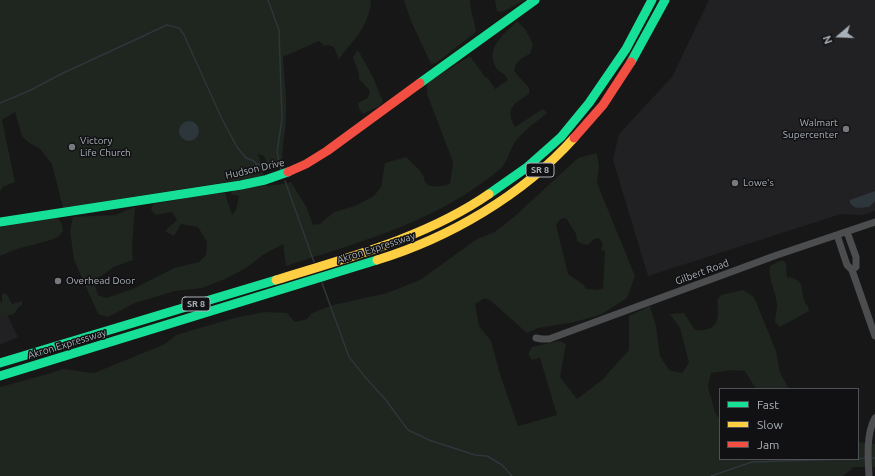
<!DOCTYPE html>
<style>
body{margin:0}
#map{position:relative;width:875px;height:476px;overflow:hidden;background:#171717;font-family:Ubuntu,sans-serif}
canvas{display:block}
.legend{position:absolute;left:719px;top:388px;width:140px;height:72px;box-sizing:border-box;background:#111113;border:1px solid #4e5155;margin:0;padding:5px 7px;list-style:none;font-size:12px;color:#a9b0b7}
.legend li{display:flex;align-items:center;gap:8px;height:20px}
.legend b{width:20px;border:1px solid #4e5155}
.north{position:absolute;left:819px;top:16px;width:40px;height:40px;-webkit-text-stroke:3px #111113;paint-order:stroke;rotate:251deg;font-size:11px;font-weight:700;line-height:16px;text-align:center;color:#a9b0b7}
.north::after{content:'';display:block;margin:auto;width:14px;height:18px;background:#a9b0b7;clip-path:polygon(50% 0,100% 100%,50% 72%,0 100%)}
</style>
<div id="map">
<canvas width="875" height="476"></canvas>
<ul class="legend">
<li><b style="height:5px;background:#16e098"></b>Fast</li>
<li><b style="height:5px;background:#ffcf43"></b>Slow</li>
<li><b style="height:5px;background:#f24e42"></b>Jam</li>
</ul>
<div class="north">N</div>
</div>
<script>
const ctx = document.querySelector('canvas').getContext('2d');
ctx.lineJoin = 'round';
function paint(path, color) {
  ctx.fillStyle = color;
  ctx.fill(path, 'evenodd');
}
function strokePath(path, color, width, dash) {
  ctx.strokeStyle = color;
  ctx.lineWidth = width;
  ctx.lineCap = dash ? 'butt' : 'round';
  ctx.setLineDash(dash || []);
  ctx.stroke(path);
}
function drawText(font, color, halo, rows, align = 'center') {
  ctx.font = font + ' Ubuntu,sans-serif';
  ctx.lineWidth = 3;
  ctx.setLineDash([]);
  ctx.textBaseline = 'middle';
  ctx.strokeStyle = halo;
  ctx.fillStyle = color;
  for (const [text, x, y, turn = 0] of rows) {
    ctx.save();
    ctx.translate(x, y);
    ctx.rotate((+turn || 0) * Math.PI / 180);
    ctx.textAlign = isNaN(turn) ? turn : align;
    if (halo) ctx.strokeText(text, 0, 0);
    ctx.fillText(text, 0, 0);
    ctx.restore();
  }
}
const built = new Path2D(`
 M709 0H875V211L862 215 841 214 648 276 613 160 619 134 672 77Z
 M0 300 18 337 0 345Z`);
const green = new Path2D(`
 M0 0H370L371 1C369 27 353 40 339 59L334 47 328 45 324 46 319 41 283 57C284 76 287 96 286 115 286 132 281 148 283 164L270 169 264 156 258 154 264 176 63 208 52 164 40 149 28 142 22 136 15 112 2 120 15 182 3 187 0 192Z
 M404 0H470C470 10 475 22 476 32L436 63 431 64C421 41 411 25 404 0Z
 M495 0H525L502 12 497 11Z
 M517 21 525 29 533 44 530 54 522 58 516 64 514 71 529 88V94C514 104 504 108 515 127L543 109 547 113C536 122 523 131 515 142 508 153 509 161 499 170 435 223 362 241 286 266L283 244 263 255 246 268 225 279 202 288 175 291 135 303 108 317 98 314 74 260 70 230 73 217 115 215 135 207 132 247 133 260 114 267 94 281 98 295 106 298 133 289 174 268 199 262 206 255 207 242 198 227 181 224 174 236 165 231 177 220 172 212 156 215 151 210 153 204 171 201 195 196 225 193 232 215 236 210 239 196 230 194 234 190 266 185 267 186C276 184 283 185 291 182L307 208 313 225 320 224 334 212 355 206 374 196 381 187 385 163 406 157C412 163 418 167 422 174 424 176 424 180 426 183 431 189 444 186 450 184L453 162 427 94V86L428 82 470 56 485 77 488 78 495 89 508 80C504 72 502 74 497 69 495 67 494 63 493 60 490 43 507 32 517 21Z
 M358 50 373 77 383 102 379 106 363 114 359 109 358 103 368 98 370 91 359 79V74L353 57Z
 M597 153 599 166 597 183 635 276 627 298 602 314 575 322 538 328 527 333 491 301 485 298 475 304 479 326 491 341 500 374 518 426 557 415 540 358 532 360 528 354 532 347 559 341 566 344 560 377 577 399 602 380 629 350V316L650 306 656 326 660 356 669 370 682 373 689 363 680 328 670 314 684 313 695 330C718 332 720 320 717 300L721 295 743 290 754 297 776 351 780 373 789 389H756L745 371 733 370 711 373 708 387 715 412 720 420V459H858V442L875 444V467H853L848 472 843 476H0V387L48 374 63 369 94 373 165 344 176 335 234 318 265 312 287 313 295 322 307 319 312 313 333 305 387 293 420 280 477 239 495 232 515 216 578 158ZM566 218 576 234 577 241 582 244 588 245 594 239 599 238 603 244 601 250 605 251 603 288 597 290 586 289 584 285 568 274 556 225 560 219Z
 M55 218C61 218 62 225 63 231L58 237 51 240 17 249 0 256V227Z
 M781 261H784L786 264 787 277C810 280 797 294 808 306L809 311 780 327 775 322C775 316 777 310 777 305 776 291 768 280 770 266L777 262Z
 M5 293 8 296 12 304 22 301V305L19 307 14 314 3 317 0 316V300L2 304V294Z`);
const water = new Path2D(`
 M179 131a10 10 0 1 1 20 0a10 10 0 1 1-20 0Z
 M875 191V201L869 207 858 208 854 207 850 203V200Z`);
const stream = new Path2D(`
 M268 0 279 30 282 119 277 152 281 170
 M0 103 31 90 59 75 167 25 179 28 184 35 222 119 237 147 246 158 254 161 257 165 260 164
 M269 163 279 161
 M285 181 314 262
 M322 283 349 357 365 377 385 399 408 430 429 440 475 455 487 456 502 465 512 476
 M870 458H875
 M858 459 866 458
 M711 476 752 462 846 459`);
const street = new Path2D(`
 M847 232 856 257V267L852 270
 M837 235 847 265 852 270 875 336
 M536 338 542 339H549L777 255 875 222
 M869 476C868 458 866 434 875 418`);
const fast = new Path2D(`
 M631 62 665 0
 M420 83 535 0
 M489 194 526 168 561 137 589 103 626 49 652 0
 M0 222 241 185 265 180 288 172
 M0 363 276 280
 M0 376 377 260`);
const slow = new Path2D(`
 M377 260C449 238 523 195 574 138
 M276 280C347 258 427 237 489 194`);
const jam = new Path2D(`
 M574 138 603 105 631 62
 M288 172 306 164 327 151 420 83`);
const markers = [
 [846,129,4,"#767a7f"],
 [72,147,4,"#767a7f"],
 [735,183,4,"#767a7f"],
 [58,281,4,"#767a7f"]
];
const shields = [
 [540,170,28],
 [196,304,28]
];
const shieldNames = [
 ["SR 8",540,170],
 ["SR 8",196,304]
];
const poiNames = [
 ["Walmart",838,123,"right"],
 ["Supercenter",838,135,"right"],
 ["Victory",80,141],
 ["Life Church",80,153],
 ["Lowe's",743,183],
 ["Overhead Door",66,281]
];
const streetNames = [
 ["Hudson Drive",255,169,-13],
 ["Akron Expressway",376,248,-18],
 ["Gilbert Road",702,272,-20],
 ["Akron Expressway",67,344,-17]
];
paint(built, '#212123');
paint(green, '#1f251f');
paint(water, '#2d363a');
strokePath(stream, '#2d363a', 1.5);
strokePath(street, '#4b4d4f', 7);
strokePath(fast, '#16e098', 9);
strokePath(slow, '#ffcf43', 9);
strokePath(jam, '#f24e42', 9);
for (const [x, y, r, color] of markers) {
  const dot = new Path2D();
  dot.arc(x, y, r, 0, 2 * Math.PI);
  ctx.fillStyle = color;
  ctx.fill(dot);
  strokePath(dot, '#111113', 1.5);
}
for (const [x, y, w] of shields) {
  const box = new Path2D();
  box.roundRect(x - w / 2, y - 7, w, 14, 3);
  ctx.fillStyle = '#111113';
  ctx.fill(box);
  strokePath(box, '#a9b0b7', 1);
}
drawText('bold 9px', '#a9b0b7', null, shieldNames);
drawText('10px', '#a9b0b7', '#111113', poiNames, 'left');
drawText('10px', '#a9b0b7', '#111113', streetNames);
</script>
